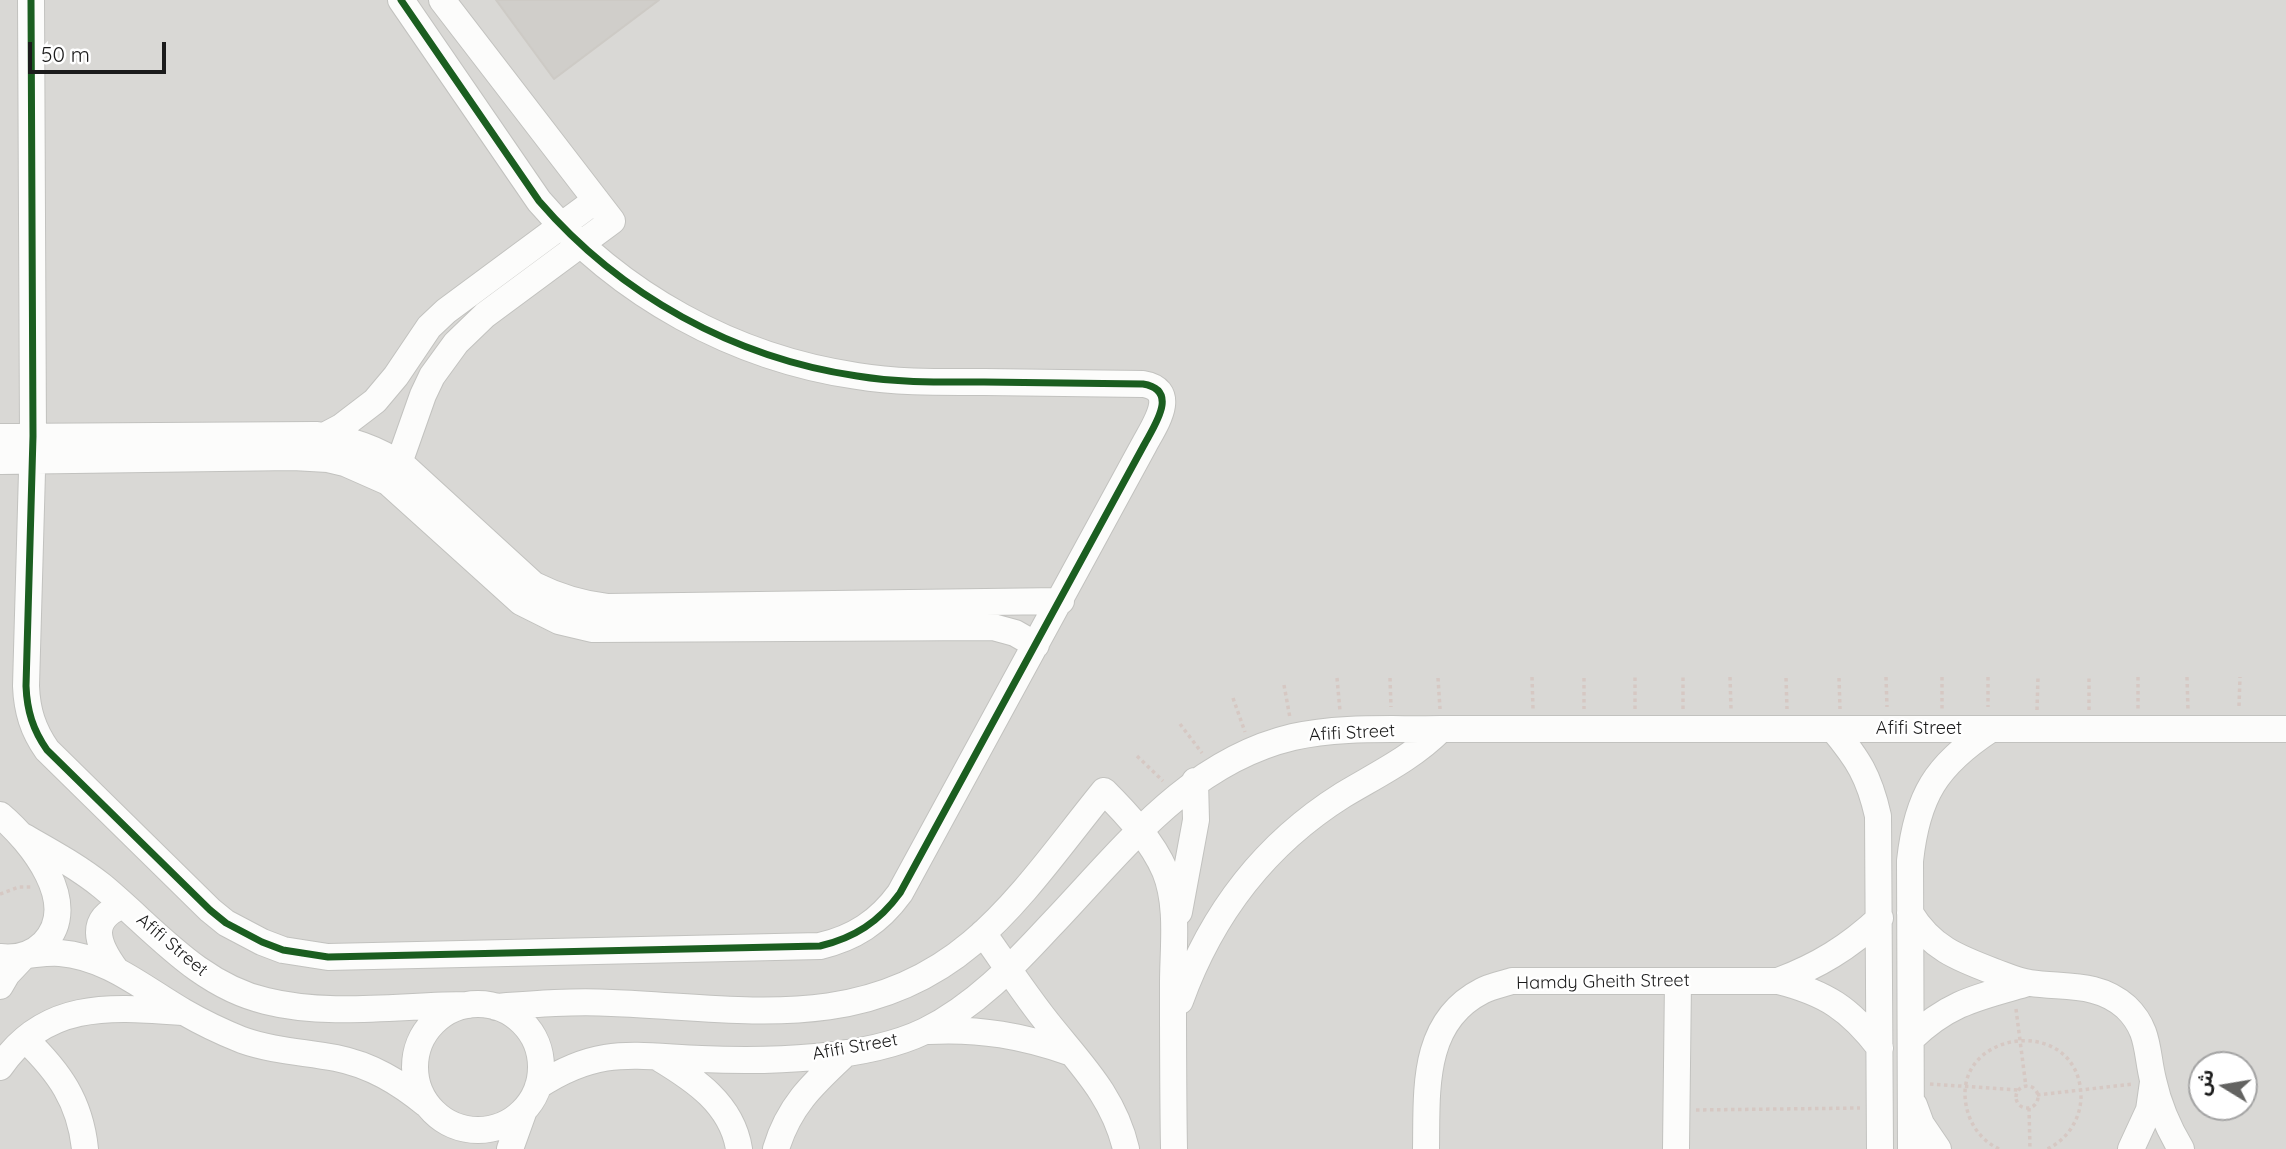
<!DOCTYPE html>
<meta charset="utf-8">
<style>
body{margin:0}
#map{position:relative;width:2286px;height:1149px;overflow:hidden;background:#eae9e3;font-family:Quicksand,"Noto Sans Arabic",sans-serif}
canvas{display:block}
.north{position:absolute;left:2188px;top:1051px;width:70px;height:70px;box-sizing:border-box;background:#fff;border:2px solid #a4a4a4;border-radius:50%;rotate:281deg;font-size:19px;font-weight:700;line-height:28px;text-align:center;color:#1b1b1b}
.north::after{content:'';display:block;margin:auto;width:24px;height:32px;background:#636361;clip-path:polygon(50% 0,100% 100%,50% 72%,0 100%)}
.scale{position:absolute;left:28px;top:42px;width:138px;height:32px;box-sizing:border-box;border:4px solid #1b1b1b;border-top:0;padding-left:9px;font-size:21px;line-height:24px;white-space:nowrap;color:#1b1b1b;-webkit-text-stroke:5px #fff;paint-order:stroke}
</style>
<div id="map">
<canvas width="2286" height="1149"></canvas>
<div class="north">ش</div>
<div class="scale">50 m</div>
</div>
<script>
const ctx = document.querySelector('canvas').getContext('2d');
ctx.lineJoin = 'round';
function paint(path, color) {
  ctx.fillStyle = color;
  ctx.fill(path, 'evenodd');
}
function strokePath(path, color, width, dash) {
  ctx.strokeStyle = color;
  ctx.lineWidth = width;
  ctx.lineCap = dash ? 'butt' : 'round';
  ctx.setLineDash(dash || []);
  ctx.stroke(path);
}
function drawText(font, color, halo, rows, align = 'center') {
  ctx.font = font + ' Quicksand,sans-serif';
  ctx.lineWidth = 5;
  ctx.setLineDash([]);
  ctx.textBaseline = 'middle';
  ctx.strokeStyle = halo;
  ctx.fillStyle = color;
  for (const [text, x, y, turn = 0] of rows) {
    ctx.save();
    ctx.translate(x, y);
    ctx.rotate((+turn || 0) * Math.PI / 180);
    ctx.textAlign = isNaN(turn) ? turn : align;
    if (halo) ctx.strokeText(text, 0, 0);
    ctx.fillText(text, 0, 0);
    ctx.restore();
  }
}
const residential = new Path2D(`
 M0 0H2286V1149H0ZM2202 1065H2244V1107H2202Z`);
const building = new Path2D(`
 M496 0H659L554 79Z`);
const path = new Path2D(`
 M1532 677 1533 709
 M1730 677 1731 709
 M1886 677 1887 707
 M1942 677V709
 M1988 677V707
 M2138 677V710
 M2187 677 2188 710
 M1337 678 1340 711
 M1390 678 1391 707
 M1438 678 1440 709
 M1584 678V709
 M1786 678 1787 709
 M1839 678 1840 709
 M1284 685 1290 718
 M1233 698 1245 732
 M2239 706 2240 677
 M1635 709V677
 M1683 709V677
 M2037 710 2038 677
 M2089 710V677
 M1180 724 1202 753
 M1137 756 1163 781
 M0 894 19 887H32
 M2016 1009 2026 1087
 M1930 1084 2019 1090
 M2016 1097a11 11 0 1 1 22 0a11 11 0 1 1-22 0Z
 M2037 1095 2133 1084
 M2029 1108 2030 1149
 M1696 1110 1860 1108
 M1999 1149C1984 1142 1973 1129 1968 1113 1943 1030 2081 1010 2081 1098 2080 1120 2067 1140 2047 1149`);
const minor = new Path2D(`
 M31 0 33 436 26 686C27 711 33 730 47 750L210 910 226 923 262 942 283 950 328 957 820 946C854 938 879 922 900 893L1144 445C1154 426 1180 390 1143 384 1090 383 1037 383 984 382 942 382 899 383 857 376 734 358 620 295 539 201L401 0
 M324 436 341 427 375 401 396 376 429 327 446 311 596 200
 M0 437 316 435C350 439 376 448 405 467L534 585C558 597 580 604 607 607L1061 601
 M0 461 293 457 328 459 345 463 388 482 521 602 559 621 593 629 993 627 1015 633 1036 645
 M399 463 423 395 432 376 456 343 485 315 612 221 442 0
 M1833 729C1858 759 1869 776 1878 816L1880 1149
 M0 815C31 841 82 904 44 943 32 955 17 959 0 957
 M21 835C49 851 77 866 102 886 154 929 198 985 266 1001 329 1017 403 1005 468 1005
 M1179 912 1196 820 1195 781
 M1910 913C1931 948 1958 958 1995 972 2006 976 2019 982 2030 983 2065 988 2098 982 2126 1007 2150 1030 2146 1052 2153 1080 2158 1103 2169 1129 2181 1149
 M983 933C1003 961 1022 990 1043 1017 1077 1061 1113 1093 1126 1149
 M28 955C38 954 49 952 60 953 108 957 144 989 184 1012 203 1023 222 1032 242 1040 273 1051 305 1052 336 1058 371 1065 399 1082 426 1104
 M116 970C97 944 87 919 124 905
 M1778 981C1818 966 1849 947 1880 918
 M0 986 7 974 24 956
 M1180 1001C1211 915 1265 844 1343 795 1378 774 1412 758 1441 729
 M415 1067a63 63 0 1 1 126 0a63 63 0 1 1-126 0Z
 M496 1007C535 1004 573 1001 612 1003 742 1008 863 1035 972 943 1021 902 1063 841 1104 791 1127 814 1152 841 1165 871 1179 905 1173 948 1173 983 1173 1038 1173 1094 1174 1149
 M928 1031C979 1028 1024 1036 1072 1053
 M1911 1039C1949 1002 1979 997 2028 983
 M26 1040C59 1072 80 1101 85 1149
 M659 1058C694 1079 732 1104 739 1149
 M0 1067C46 1000 112 1007 182 1012
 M538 1086C599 1046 633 1056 701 1059 767 1062 865 1060 925 1031 975 1006 1013 966 1050 926 1121 852 1187 762 1293 737 1341 726 1392 730 1441 729H2286
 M1914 1105 1921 1124 1938 1149
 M510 1149 524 1110
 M776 1149C789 1105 814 1083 846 1053
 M1426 1149C1427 1091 1421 1022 1482 991 1491 986 1503 984 1512 981H1778C1826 993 1850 1009 1880 1048
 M1676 1149 1678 981
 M1911 1149 1910 861C1917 796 1936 765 1991 729
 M2131 1149 2149 1110 2153 1082`);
const cycleway = new Path2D(`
 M31 0 33 436 26 686C27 711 33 730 47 750L210 910 226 923 262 942 283 950 328 957 820 946C854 938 879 922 900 893L1144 445C1154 426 1180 390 1143 384 1090 383 1037 383 984 382 942 382 899 383 857 376 734 358 620 295 539 201L401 0`);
const streetNames = [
 ["Afifi Street",1919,729],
 ["Afifi Street",1352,733,-3],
 ["Afifi Street",172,945,40],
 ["Hamdy Gheith Street",1603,982,-1],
 ["Afifi Street",855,1047,-10]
];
paint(residential, '#d9d8d5');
paint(building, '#d0ceca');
strokePath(building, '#cdcac5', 2);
strokePath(minor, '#c2c2bf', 28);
strokePath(path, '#d6c8c3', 3.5, [3.5, 3.5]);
strokePath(minor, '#fcfcfb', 26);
strokePath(cycleway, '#1b5e20', 7);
drawText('18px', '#1b1b1b', '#fff', streetNames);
</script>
